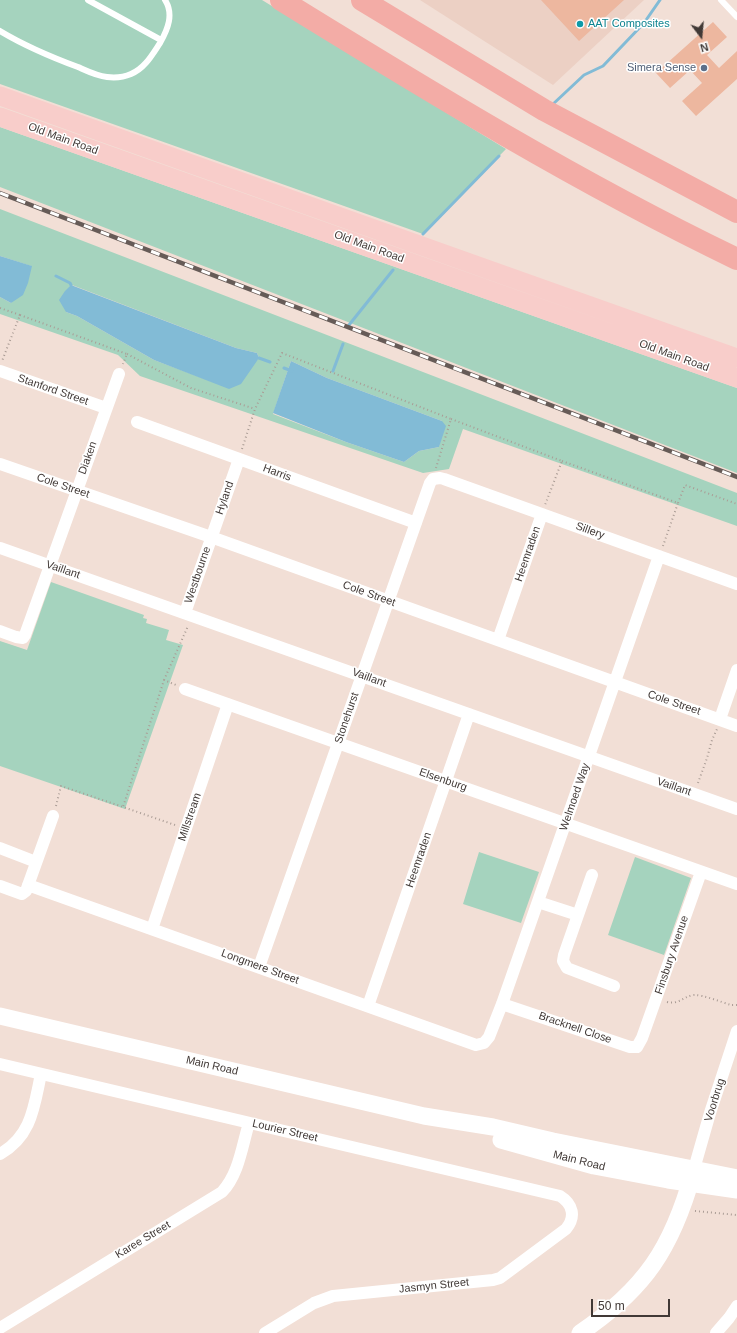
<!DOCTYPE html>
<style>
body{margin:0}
#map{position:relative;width:737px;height:1333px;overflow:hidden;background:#f2dfd6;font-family:Arial,sans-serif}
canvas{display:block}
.north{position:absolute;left:681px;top:16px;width:40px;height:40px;-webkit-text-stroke:3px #fff;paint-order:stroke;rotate:164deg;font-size:11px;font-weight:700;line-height:16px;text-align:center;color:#413936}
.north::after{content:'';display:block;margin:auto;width:14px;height:18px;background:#413936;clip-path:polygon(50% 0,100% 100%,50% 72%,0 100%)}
.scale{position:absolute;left:591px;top:1299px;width:79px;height:18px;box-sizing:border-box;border:2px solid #413936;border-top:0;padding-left:5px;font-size:12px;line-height:14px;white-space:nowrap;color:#413936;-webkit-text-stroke:3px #fff;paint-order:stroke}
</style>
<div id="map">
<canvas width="737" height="1333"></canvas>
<div class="north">N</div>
<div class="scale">50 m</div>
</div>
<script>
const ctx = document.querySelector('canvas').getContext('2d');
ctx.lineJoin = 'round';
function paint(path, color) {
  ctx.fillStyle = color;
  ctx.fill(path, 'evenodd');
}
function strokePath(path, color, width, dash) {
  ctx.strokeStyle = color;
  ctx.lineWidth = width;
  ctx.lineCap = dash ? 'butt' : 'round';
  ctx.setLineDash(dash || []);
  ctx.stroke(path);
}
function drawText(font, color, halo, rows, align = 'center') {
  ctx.font = font + ' Arial,sans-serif';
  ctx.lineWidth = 3;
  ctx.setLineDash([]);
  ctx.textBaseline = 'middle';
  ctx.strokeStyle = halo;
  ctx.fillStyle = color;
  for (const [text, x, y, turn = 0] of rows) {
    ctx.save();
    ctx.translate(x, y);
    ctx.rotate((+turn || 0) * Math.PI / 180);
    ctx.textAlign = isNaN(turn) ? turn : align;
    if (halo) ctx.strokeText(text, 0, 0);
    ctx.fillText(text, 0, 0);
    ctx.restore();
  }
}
const built = new Path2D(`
 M420 0H644L553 85Z`);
const green = new Path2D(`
 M0 0H262L506 149 423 234 0 84Z
 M0 127 737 388V473L0 187Z
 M0 209 737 493V526L463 429 449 469 423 473 140 376 118 355 0 314V297L11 303 31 266 0 256ZM72 285 236 348 257 353 259 358 229 388 154 360 77 316 66 312ZM291 361 327 378 442 421 439 447 419 451 404 462 346 442 273 414Z
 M51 582 144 615 143 618 147 619 146 623 169 630 166 640 183 645 125 809 0 766V641L27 650Z
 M479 852 539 872 521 923 463 904Z
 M635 857 691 878 664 955 608 935Z`);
const water = new Path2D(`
 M0 256 32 266 28 283 23 295 11 303 0 297Z
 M71 285 236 348 257 353 259 358 241 384 229 389 154 360 77 316 66 312 59 300 65 291Z
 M291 361 327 378 442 421 446 426 439 447 419 451 404 462 346 442 273 413Z`);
const stream = new Path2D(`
 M552 105 584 75 603 66 644 23 660 0
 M423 234 499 156
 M56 276 70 283 71 285
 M349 325 393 270
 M259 358 270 362
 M284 368 292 371
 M333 371 343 344`);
const building = new Path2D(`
 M541 0H624L579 41Z
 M713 22 727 37 707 55 719 68 737 51V79L696 116 682 101 702 83 690 70 670 88 656 73Z`);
const path = new Path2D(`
 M0 308 20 315 2 361
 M20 315 127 354 123 364
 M127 354 191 388 255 409
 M451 419 562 461 545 505
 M242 449 255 409 282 353 451 419 436 468
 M562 461 678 503 663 546
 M678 503 685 485 737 504
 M164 680 188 626
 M698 783 707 758 712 740 717 729
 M56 806 61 786 123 807
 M175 825 123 807 164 680 176 685
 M667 1002C680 1005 683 996 694 995 704 995 721 1002 731 1005H737
 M695 1211 737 1215`);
const lane = new Path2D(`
 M88 0 161 40
 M721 0 737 17
 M0 31C25 46 51 57 78 67 87 71 97 76 107 77 115 78 124 77 131 74 145 68 152 55 160 43 168 29 174 14 165 0`);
const street = new Path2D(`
 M0 371 106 408
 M137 422 416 523
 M0 464 211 537 737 726
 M0 548 737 809
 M185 613 239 459
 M0 631 16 637 23 638 25 635 119 374
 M498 640 542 514
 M185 689 737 884
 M720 719 737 670
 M0 848 36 862
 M592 875 564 955 563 961 567 968 614 986
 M28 885 476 1045 484 1043 489 1037 502 1004 659 556
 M0 886 22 894 26 891 53 816
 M538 902 578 915
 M152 929 228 704
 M259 967 430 483 433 479 440 478 444 479 737 584
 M502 1004 630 1047H637L642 1038 701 872
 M368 1006 469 714
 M0 1064 560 1196C573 1204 576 1217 566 1229L500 1278 493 1280 333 1296 314 1303 265 1333
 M0 1154C32 1136 34 1106 41 1074
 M694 1169 710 1113 737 1031
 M0 1328 222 1192C239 1174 242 1146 249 1123
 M716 1333 729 1318 737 1306`);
const secondary = new Path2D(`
 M0 1016 424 1116 493 1127 553 1141 737 1178
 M501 1140 594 1166 668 1180 737 1190
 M580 1333C645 1289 672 1248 693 1173`);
const primary = new Path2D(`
 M0 96 737 358
 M0 117 737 378`);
const highway = new Path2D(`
 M281 0C430 92 579 183 737 259
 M362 0 544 110 737 212`);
const rail = new Path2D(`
 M0 193 737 477`);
const markers = [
 [580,24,4,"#0f9aa8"],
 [704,68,4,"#5c6f8a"]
];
const cultureNames = [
 ["AAT Composites",588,24]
];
const serviceNames = [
 ["Simera Sense",696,68]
];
const streetNames = [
 ["Old Main Road",63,139,20],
 ["Old Main Road",369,247,20],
 ["Old Main Road",674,356,20],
 ["Stanford Street",53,390,19],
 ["Diaken",88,458,-70],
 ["Harris",277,473,20],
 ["Cole Street",63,486,19],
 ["Hyland",225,498,-71],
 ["Sillery",590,531,20],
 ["Heemraden",528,554,-71],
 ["Vaillant",63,570,19],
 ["Westbourne",198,575,-71],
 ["Cole Street",369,594,20],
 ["Vaillant",369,678,20],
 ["Cole Street",674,703,19],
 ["Stonehurst",347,718,-71],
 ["Elsenburg",443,780,19],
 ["Vaillant",674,787,19],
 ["Welmoed Way",575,797,-71],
 ["Millstream",190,817,-71],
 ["Heemraden",419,860,-71],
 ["Finsbury Avenue",672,955,-71],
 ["Longmere Street",260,967,20],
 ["Bracknell Close",575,1028,19],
 ["Main Road",212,1066,13],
 ["Voorbrug",715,1100,-73],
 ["Lourier Street",285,1131,13],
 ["Main Road",579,1161,14],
 ["Karee Street",143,1240,-31],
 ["Jasmyn Street",434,1286,-6]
];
paint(built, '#ecd0c4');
paint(green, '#a5d3be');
paint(water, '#82bbd6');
strokePath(stream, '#82bbd6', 3);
paint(building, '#edb79f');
strokePath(path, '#aa9c95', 2, [1, 3]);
strokePath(lane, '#fff', 6);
strokePath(street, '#fff', 12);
strokePath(secondary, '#fff', 17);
strokePath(primary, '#f8cdca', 19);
strokePath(highway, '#f3aca6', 22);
strokePath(rail, '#665b57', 4.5);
strokePath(rail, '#fff', 3, [9]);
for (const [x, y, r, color] of markers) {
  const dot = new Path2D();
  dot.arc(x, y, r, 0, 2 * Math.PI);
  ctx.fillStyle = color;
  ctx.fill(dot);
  strokePath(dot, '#fff', 1.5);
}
drawText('11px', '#0d838f', '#fff', cultureNames, 'left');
drawText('11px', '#4e5e75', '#fff', serviceNames, 'right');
drawText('11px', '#413936', '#fff', streetNames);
</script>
